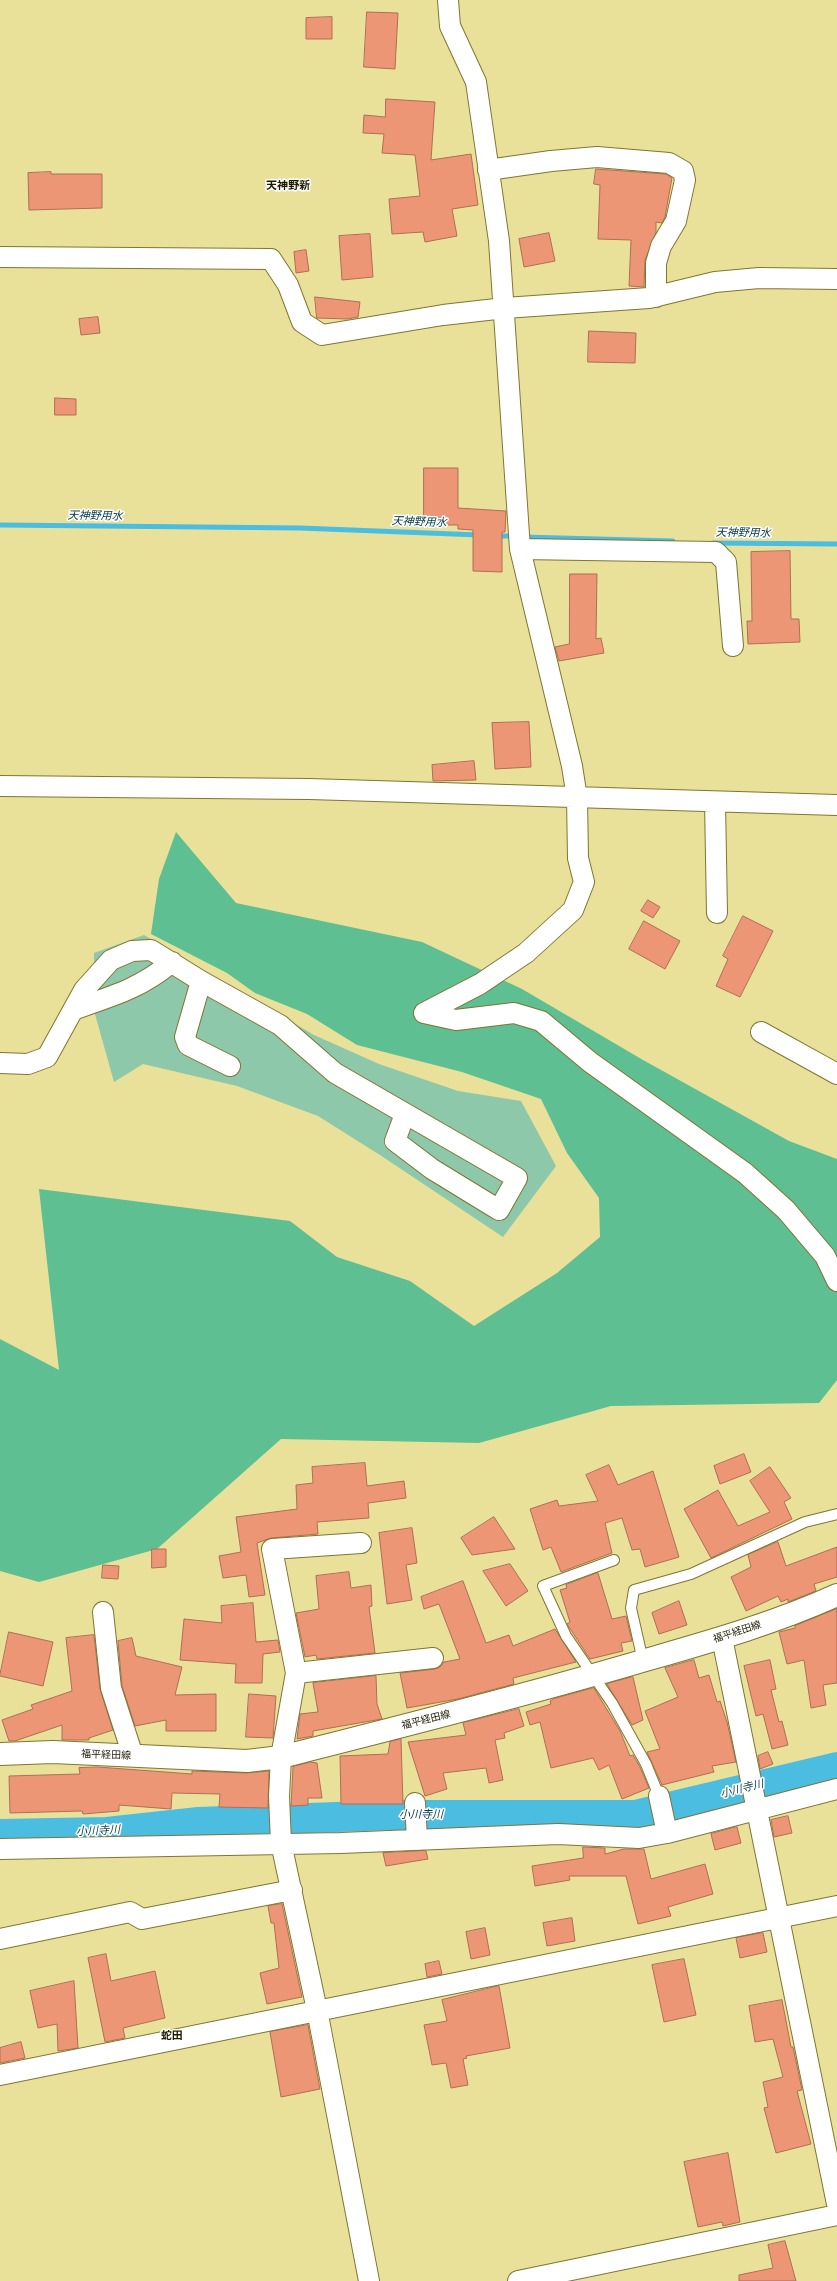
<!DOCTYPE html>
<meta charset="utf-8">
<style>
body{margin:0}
canvas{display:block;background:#e9e09a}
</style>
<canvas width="837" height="2281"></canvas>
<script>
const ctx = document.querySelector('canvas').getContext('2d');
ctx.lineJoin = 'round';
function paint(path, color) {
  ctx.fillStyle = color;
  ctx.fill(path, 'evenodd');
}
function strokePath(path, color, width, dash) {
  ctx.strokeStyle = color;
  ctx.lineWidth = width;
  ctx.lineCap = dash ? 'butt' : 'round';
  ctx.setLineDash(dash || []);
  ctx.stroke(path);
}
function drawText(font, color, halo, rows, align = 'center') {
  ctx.font = font + ' "Roboto Serif","Noto Sans JP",serif';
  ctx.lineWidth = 3;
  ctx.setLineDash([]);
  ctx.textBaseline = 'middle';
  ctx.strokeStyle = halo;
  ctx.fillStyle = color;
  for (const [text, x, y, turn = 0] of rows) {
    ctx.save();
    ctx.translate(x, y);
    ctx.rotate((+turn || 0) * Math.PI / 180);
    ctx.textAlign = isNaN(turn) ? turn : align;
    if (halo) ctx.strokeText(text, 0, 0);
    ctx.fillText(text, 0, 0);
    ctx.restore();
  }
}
const green = new Path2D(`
 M144 935 314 1035 379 1064 458 1091 521 1101 556 1166 503 1237 380 1155 318 1116 237 1086 143 1064 114 1082 95 1014 94 953Z`);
const forest = new Path2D(`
 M176 832 236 903 422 942 522 989 643 1060 789 1141 837 1159V1380L819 1403 611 1406 479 1443 281 1439 157 1549 39 1582 0 1571V1339L59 1370 39 1189 290 1221 337 1257 410 1281 474 1326 557 1273 600 1237 599 1198 567 1153 541 1099 462 1072 357 1045 307 1014 255 993 227 973 151 934 159 879Z`);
const stream = new Path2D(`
 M0 525 300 528 479 535
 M497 536H515
 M523 537 673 541
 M713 543 837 544`);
const river = new Path2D(`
 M0 1834 107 1832 199 1822 392 1815H635L837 1767`);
const building = new Path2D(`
 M367 12 398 13 395 69 364 67Z
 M332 17V39H306V18Z
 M386 99 435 102 431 160 471 154 478 205 452 209 457 236 425 242 423 232 392 234 389 199 420 196 415 155 382 153 384 134 363 133 364 115 385 117Z
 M596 169 666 174 672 178 665 217 662 223 656 222V233L645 260 644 287 629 286 631 240 598 239 600 185 594 184Z
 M51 172V174H102V208L29 210 28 173Z
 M549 233 555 261 524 267 519 239Z
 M370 234 373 277 342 280 339 236Z
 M306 250 309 271 296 273 294 252Z
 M315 297 360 302 358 317 347 319 317 318Z
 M98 317 100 333 81 335 79 319Z
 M589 331 636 333 635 363 588 362Z
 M55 398 76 399V415H55Z
 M424 468H458V508L506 511 505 532H502V572L473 571V530L458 529V525H424Z
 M790 551 791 619H799L800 642 748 644 747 621H752L751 552Z
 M570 574H597L596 639 601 638 604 653 559 661 555 647 569 644Z
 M529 722 531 767 495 769 492 723Z
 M474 761 476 780 433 781 432 765Z
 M648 900 660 907 653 918 641 911Z
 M743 916 773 931 740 997 716 986 728 959 723 956Z
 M644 921 680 941 665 969 629 949Z
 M744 1454 751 1472 720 1484 714 1466Z
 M365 1463 367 1486 404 1481 406 1498 368 1503 369 1518 317 1522 318 1534 271 1538 257 1543 265 1595 249 1597 246 1575 223 1578 219 1556 241 1552 236 1517 297 1509 296 1485 313 1483 312 1467Z
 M609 1465 618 1485 653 1471 679 1557 645 1567 640 1549 632 1550 622 1518 605 1523 612 1553 561 1572 551 1547 543 1550 530 1509 557 1500 559 1506 598 1501 586 1475Z
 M770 1467 791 1498 784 1502 792 1519 711 1558 684 1509 718 1490 738 1526 770 1512 750 1481Z
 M494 1517 515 1549 472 1555 461 1538Z
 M412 1528 417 1563 406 1565 412 1600 387 1604 379 1533Z
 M778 1542 786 1566 837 1547V1577L814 1584 816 1591 788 1602V1599L781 1602 778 1596 746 1611 731 1577 751 1567 748 1555Z
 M152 1549H166V1567L152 1568Z
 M510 1564 528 1591 506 1606 483 1571Z
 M103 1565 119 1566 118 1579 102 1578Z
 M349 1572 351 1588 371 1585 372 1606 369 1607 375 1653 317 1659 316 1655 305 1657 296 1613 319 1609 316 1576Z
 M598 1573 612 1619 626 1616 632 1641 621 1643 623 1651 590 1659 567 1624 570 1622 560 1590 567 1588 566 1585Z
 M463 1581 486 1643 509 1635 513 1646 555 1629 576 1662 513 1678 514 1684 458 1699 407 1708 400 1673 435 1669 440 1667 444 1662 460 1659 439 1604 424 1609 421 1597Z
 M679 1601 687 1625 659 1634 652 1613Z
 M253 1603 256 1642 278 1640 280 1652 263 1654 262 1683H235L236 1664 180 1660 184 1619 222 1623 221 1606Z
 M837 1609V1683L823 1685 826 1705 811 1708 804 1660 787 1664 779 1632 795 1628V1626Z
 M9 1632 53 1642 43 1686 0 1676Z
 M94 1635 100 1689 113 1730 89 1738V1740H62V1725L15 1741H9L2 1720 33 1709 31 1705 72 1691 66 1638Z
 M132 1638 136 1656 182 1667 175 1695 216 1694V1731H166V1720L135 1726 122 1686 118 1641Z
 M694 1660 699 1678 709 1675 717 1702 720 1701 727 1722 736 1762 712 1766 714 1772 662 1785 647 1752 660 1749 645 1711 678 1697 665 1668Z
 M770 1660 776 1689 771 1690 779 1722 782 1721 788 1745 772 1749 763 1714 756 1716 744 1666Z
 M376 1676 377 1704 382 1719 313 1731V1736L297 1739 300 1714 318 1712 313 1683Z
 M633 1677 643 1720 632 1725 607 1684Z
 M594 1688 620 1731 630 1756 633 1755 640 1767 649 1788 622 1799 609 1765 599 1770 593 1758 551 1768 540 1722 530 1725 526 1712 551 1704 550 1701 553 1699Z
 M249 1694 276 1696 273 1738 246 1737Z
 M519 1709 524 1726 504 1733 505 1738 495 1740 503 1780 489 1783 486 1768 443 1773 447 1789 425 1796 408 1742 466 1735 463 1723Z
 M401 1739 403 1804H341L340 1756 388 1754 390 1742Z
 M768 1752 773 1764 760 1769 758 1756Z
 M310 1762 317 1763 322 1798H308V1805L291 1806 293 1767Z
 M98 1767 192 1774V1771L246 1773 269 1771 268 1808 219 1807 220 1794 172 1793 171 1809 119 1805V1811L83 1814 82 1811 10 1813 9 1776 80 1774 79 1768Z
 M788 1816 792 1833 774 1837 771 1820Z
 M737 1827 741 1843 715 1850 711 1834Z
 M583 1847 605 1848V1854L624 1849H644L651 1879 705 1864 713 1894 668 1907 671 1916 638 1924 626 1876H569L570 1880 535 1886 532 1866 583 1858Z
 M426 1851 428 1859 386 1866 383 1853Z
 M282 1904 302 1997 267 2004 260 1973 279 1968 274 1923H271L268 1906Z
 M572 1918 575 1941 547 1946 543 1923Z
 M485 1928 490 1955 471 1959 466 1932Z
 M763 1933 767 1952 740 1958 736 1938Z
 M106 1954 111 1981 155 1971 165 2018 123 2028 125 2038 105 2042 88 1958Z
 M684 1959 696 2015 664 2022 652 1965Z
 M439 1961 442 1974 427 1977 425 1964Z
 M74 1981 78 2048 58 2051 57 2024 38 2028 30 1991Z
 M499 1986 510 2048 466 2056 467 2058 463 2059 468 2085 451 2088 446 2063 432 2065 424 2025 447 2021 442 2000Z
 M782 2000 791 2047H793L802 2090 797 2091 811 2144 776 2153 764 2108 768 2107 763 2082 783 2077 773 2039 755 2042 749 2006Z
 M308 2025 320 2089 281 2097 270 2032Z
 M21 2042 25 2058 0 2063V2048Z
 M728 2153 740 2222 723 2226 722 2222 698 2227 684 2162Z
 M785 2241 796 2281H739V2275L773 2268 768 2245Z`);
const lane = new Path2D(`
 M614 1560 543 1586 566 1636 612 1703 646 1764 659 1796
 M643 1661 631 1608 634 1590 691 1574 805 1522 837 1514`);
const street = new Path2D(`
 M448 0 450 26 476 82 499 241 520 549 572 766 577 798 578 858 584 882 573 910 526 953 480 984 424 1013 456 1020 514 1013 541 1021 590 1062 745 1173 786 1210 825 1256 837 1281
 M488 170 551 161 597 157 669 163 683 171 685 180 676 221 661 246 656 263V297
 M0 257 271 259 288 285 302 322 322 335 443 315 505 308 649 298 715 282 759 278 837 279
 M520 549 716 552 726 562 733 646
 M0 786 309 789 837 805
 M715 802 717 913
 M201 981 185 1037 188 1045 230 1066
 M75 1009C113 996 141 988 172 962
 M761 1032 837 1074
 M0 1063 28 1064 47 1057 84 990 111 960 132 951 151 950 201 981 280 1025 335 1073 517 1178 499 1210 432 1169 395 1141 405 1114
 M103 1612 111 1688 133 1756
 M722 1638 837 2204
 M296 1673 272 1549 361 1543
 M659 1796 667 1833
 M415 1803 417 1839
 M0 1849 341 1843 558 1834 639 1838 667 1833 837 1789
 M0 1939 130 1912 142 1919 292 1890
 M0 2075 837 1906
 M369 2281 317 2010 281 1843 279 1796 281 1757 296 1673 433 1658
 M518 2281 837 2215`);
const secondary = new Path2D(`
 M0 1754 53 1752 247 1761 281 1757C396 1728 511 1699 625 1666 697 1645 769 1626 837 1595`);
const streetNames = [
 ["福平経田線",737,1632,-18],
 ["福平経田線",426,1720,-14],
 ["福平経田線",106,1755,2]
];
const neighbourhoodNames = [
 ["天神野新",288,186],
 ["蛇田",172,2036]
];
const waterNames = [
 ["天神野用水",95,516,1],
 ["天神野用水",419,522,2],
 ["天神野用水",743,533,1],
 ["小川寺川",742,1789,-14],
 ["小川寺川",421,1815],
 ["小川寺川",98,1831,-3]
];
paint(green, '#8cc8a9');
paint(forest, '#5dbf92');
strokePath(stream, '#4abde1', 5);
strokePath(river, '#4abde1', 30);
paint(building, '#ec9675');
strokePath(building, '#af6e55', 1);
strokePath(lane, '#7f7631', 12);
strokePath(street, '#7f7631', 22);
strokePath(secondary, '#7f7631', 24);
strokePath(lane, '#fff', 10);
strokePath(street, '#fff', 20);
strokePath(secondary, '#fff', 22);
drawText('10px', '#1e1a00', '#fff', streetNames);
drawText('bold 11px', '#1e1a00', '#fff', neighbourhoodNames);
drawText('italic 11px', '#033a48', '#fff', waterNames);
</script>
